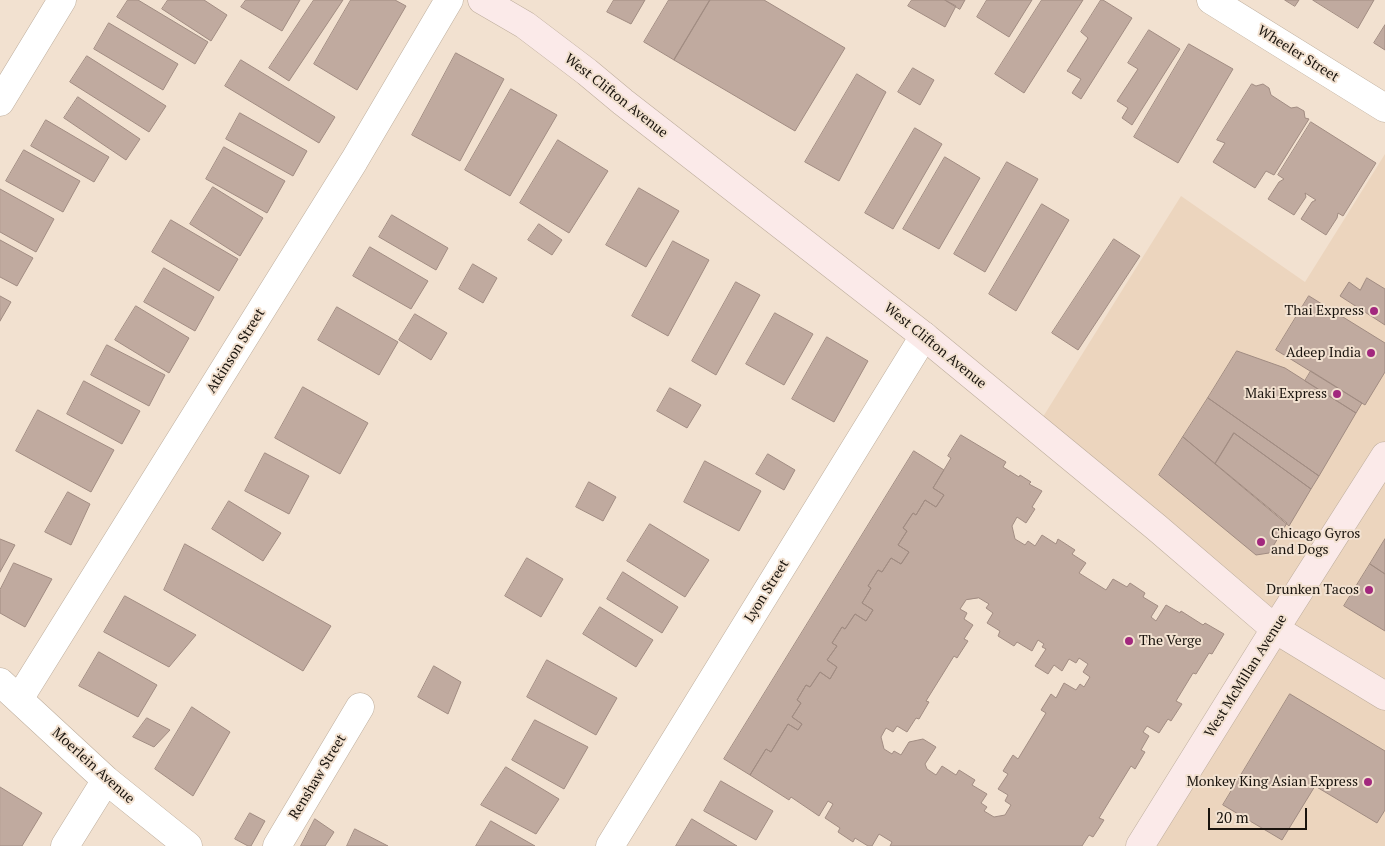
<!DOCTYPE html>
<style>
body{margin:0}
#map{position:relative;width:1385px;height:846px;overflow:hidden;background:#f2e1d0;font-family:"PT Serif",serif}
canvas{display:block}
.scale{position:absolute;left:1208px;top:808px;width:99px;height:22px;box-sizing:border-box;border:2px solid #1a140e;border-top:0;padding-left:6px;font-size:15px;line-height:18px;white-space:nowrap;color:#1a140e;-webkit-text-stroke:4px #f2e1d0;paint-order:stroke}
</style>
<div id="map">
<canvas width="1385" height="846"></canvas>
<div class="scale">20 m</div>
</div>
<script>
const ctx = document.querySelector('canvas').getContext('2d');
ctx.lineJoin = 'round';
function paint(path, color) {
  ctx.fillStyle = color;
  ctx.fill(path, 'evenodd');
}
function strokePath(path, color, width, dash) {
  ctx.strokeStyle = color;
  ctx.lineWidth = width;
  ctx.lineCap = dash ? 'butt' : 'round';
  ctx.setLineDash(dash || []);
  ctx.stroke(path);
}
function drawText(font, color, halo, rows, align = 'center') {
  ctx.font = font + ' "PT Serif",serif';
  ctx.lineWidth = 4;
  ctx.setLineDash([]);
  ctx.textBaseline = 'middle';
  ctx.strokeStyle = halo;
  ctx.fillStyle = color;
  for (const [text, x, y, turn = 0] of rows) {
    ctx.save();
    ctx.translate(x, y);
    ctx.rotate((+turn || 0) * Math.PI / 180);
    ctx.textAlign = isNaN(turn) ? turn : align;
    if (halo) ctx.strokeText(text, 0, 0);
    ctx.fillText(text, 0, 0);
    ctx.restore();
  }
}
const built = new Path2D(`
 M1385 154V846H1140L1275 629 1036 428 1181 196 1305 282Z`);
const building = new Path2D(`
 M128 0H138L208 42 195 64 117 17Z
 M168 0H204L227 15 211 41 162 9Z
 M246 0H300L282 31 241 7Z
 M314 0H343L289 81 269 68Z
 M351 0H395L406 6 357 90 314 64Z
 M614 0H645L631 24 607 12Z
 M669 0H710L674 60 644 42Z
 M710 0H764L845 48 795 131 674 60Z
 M912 0H945L956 6 945 27 908 6Z
 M945 0H965L960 9Z
 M987 0H1032L1009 37 977 17Z
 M1042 0H1083L1024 93 995 74Z
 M1101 0H1103L1132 18 1081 99 1072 93 1081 79 1067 71 1088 38 1081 32Z
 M1285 0H1299L1295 6Z
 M1313 0H1374L1358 28Z
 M109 23 178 64 163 90 94 49Z
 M1385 25V50L1374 43Z
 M1149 30 1180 49 1132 125 1122 118 1128 108 1117 101 1138 69 1128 63Z
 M1189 44 1233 69 1178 163 1134 137Z
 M456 53 504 79 460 161 412 135Z
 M87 56 166 106 149 132 70 82Z
 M241 60 335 117 319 143 225 86Z
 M913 68 934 80 920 105 898 92Z
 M857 74 886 92 839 181 805 162Z
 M1252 84 1256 86 1263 84 1269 88 1271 95 1291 108 1297 107 1304 111 1305 118 1309 119 1274 175 1266 171 1255 188 1213 162 1225 143 1217 140Z
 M511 89 557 115 510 196 465 170Z
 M78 97 140 139 126 160 64 118Z
 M240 113 307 151 293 176 226 139Z
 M46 120 109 157 94 182 31 146Z
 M1311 122 1376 163 1343 216 1338 213 1337 218 1326 235 1301 219 1312 202 1316 200 1305 193 1306 197 1294 215 1268 199 1279 182 1284 179 1278 175Z
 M915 128 942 144 893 229 865 213Z
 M558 140 608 171 569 233 520 203Z
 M224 147 285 181 267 213 206 179Z
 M24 150 80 181 63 212 6 181Z
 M945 157 980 178 939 249 903 229Z
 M1007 162 1038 179 985 272 954 254Z
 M213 187 263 218 240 256 190 224Z
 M639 188 679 211 646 267 606 245Z
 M0 189 54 219 36 252 0 232Z
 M1042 204 1069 220 1016 311 989 294Z
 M392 215 448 248 436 270 379 237Z
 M171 220 238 259 219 291 152 252Z
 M539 224 562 240 552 255 528 240Z
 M1114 239 1140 256 1078 350 1052 333Z
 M0 240 33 258 17 286 0 277Z
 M673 241 709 260 668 336 632 316Z
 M370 247 428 281 411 309 353 276Z
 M473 264 497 278 483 303 459 289Z
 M164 268 214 297 195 331 144 302Z
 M1367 278 1385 289V325L1340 296 1349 282 1360 290Z
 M736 282 760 295 716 375 692 361Z
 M0 296 11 302 0 321Z
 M1309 296 1385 343V372L1365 405 1276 350Z
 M136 306 189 338 169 373 115 340Z
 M337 307 398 342 379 375 318 340Z
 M775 313 813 334 784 385 746 364Z
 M415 314 447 333 431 360 399 340Z
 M827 337 868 361 834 422 792 399Z
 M107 345 165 375 149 406 91 375Z
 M1237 351 1285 368 1356 413 1319 476 1208 398Z
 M1311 371 1362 403 1356 413 1305 381Z
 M84 381 140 411 122 444 67 414Z
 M303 387 368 423 340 474 275 438Z
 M670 388 701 405 687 428 657 411Z
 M1208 398 1319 476 1311 489 1234 433 1215 464 1183 437Z
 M38 410 114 450 91 492 16 451Z
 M1234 433 1311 489 1289 526 1215 464Z
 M961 435 1006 462 1003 467 1019 477 1020 475 1031 482 1029 484 1042 491 1032 507 1035 509 1026 523 1017 517 1012 526 1015 539 1025 545 1028 541 1035 546 1042 535 1056 544 1058 539 1075 550 1072 554 1086 563 1079 573 1106 590 1113 579 1127 587 1130 583 1145 593 1143 597 1158 606 1151 617 1156 621 1166 605 1180 613 1181 611 1203 625 1205 623 1224 634 1212 654 1209 653 1196 674 1193 673 1176 701 1182 704 1171 721 1168 719 1159 733 1147 726 1143 732 1149 736 1141 750 1145 752 1135 769 1131 766 1099 818 1104 820 1093 837 1089 835 1082 846H890L892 842 879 834 872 846H868L855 838 853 842 838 832 840 828 825 818 833 804 828 801 819 816 791 797 789 800 750 775 766 749 771 752 788 724 798 730 802 724 792 717 801 703 797 700 806 685 810 687 820 672 830 679 837 667 827 660 837 646 832 643 842 627 845 629 855 614 866 621 873 610 862 603 871 588 868 586 878 570 882 572 891 558 901 564 909 552 898 545 907 531 903 528 913 513 916 515 925 500 936 507 944 495 933 488 951 458 948 456ZM979 598 989 604 986 608 993 613 987 623 1000 631 998 636 1014 646 1017 642 1032 651 1038 640 1044 644 1042 647 1046 649 1035 666 1048 674 1054 665 1062 671 1069 659 1076 663 1079 658 1088 664 1083 672 1090 677 1084 687 1080 684 1076 690 1064 683 1056 698 1051 694 1041 710 1046 713 1018 759 1013 755 1003 771 1008 774 998 789 1008 795 1005 801 1011 805 1005 815 994 817 984 811 987 807 981 803 987 794 972 785 975 780 959 770 956 775 942 766 936 775 927 769 925 764 936 747 923 739 909 742 901 755 894 751 892 754 884 749 881 737 886 728 893 732 897 726 907 732 916 718 919 719 929 702 926 701 954 656 957 658 968 641 964 639 973 625 964 619 967 613 960 609 966 600Z
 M1183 437 1287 523 1269 553 1256 555 1159 475Z
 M914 451 944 470 933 488 944 495 936 507 925 500 916 515 913 513 903 528 907 531 898 545 909 552 901 564 891 558 882 572 878 570 868 586 871 588 862 603 873 610 866 621 855 614 845 629 842 627 832 643 837 646 827 660 837 667 830 679 820 672 810 687 806 685 797 700 801 703 792 717 802 724 798 730 788 724 771 752 766 749 750 775 724 759Z
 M265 453 309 476 289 514 245 491Z
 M768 454 795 470 784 490 756 474Z
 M705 461 761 491 739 531 684 502Z
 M589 482 616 497 603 521 576 507Z
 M68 492 90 504 71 545 45 532Z
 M229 501 281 533 263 561 212 529Z
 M650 524 709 560 685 597 627 561Z
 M0 539 15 545 0 572Z
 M1385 539V574L1370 564Z
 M185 544 331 626 303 671 164 590Z
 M527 558 563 579 541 617 505 596Z
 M14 563 52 579 25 627 0 613V590Z
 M1370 564 1385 574V631L1344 606Z
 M623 572 678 607 662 633 607 599Z
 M125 596 196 635 169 667 104 632Z
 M600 607 653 640 636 667 583 634Z
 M99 652 157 685 138 717 79 686Z
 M547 660 617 698 596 735 527 697Z
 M434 666 461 682 448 714 418 697Z
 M1290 694 1385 751V810L1377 823 1315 786 1282 840 1223 805Z
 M192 707 230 732 193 796 155 769Z
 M147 718 170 730 154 747 133 737Z
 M535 720 588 747 564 789 512 760Z
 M506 767 559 799 536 834 481 805Z
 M721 781 773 811 756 840 704 811Z
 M0 787 42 813 22 846H0Z
 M250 813 265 821 251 846H248L235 839Z
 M315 819 334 832 325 846H301Z
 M692 819 737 846H676Z
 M491 821 535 846H476Z
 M355 829 388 846H347Z`);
const street = new Path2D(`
 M1211 0 1385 108
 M0 102 62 0
 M0 682 106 780 188 846
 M19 699 354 161 449 0
 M65 846 106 780
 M277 846 360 707
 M610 846 924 336`);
const secondary = new Path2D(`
 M482 0 525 25 587 72 623 102 924 336 1156 527 1275 629 1385 696
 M1140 846 1275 629 1385 456`);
const markers = [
 [1374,311,5,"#a2287e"],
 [1371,353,5,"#a2287e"],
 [1337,394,5,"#a2287e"],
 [1261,542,5,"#a2287e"],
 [1369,590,5,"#a2287e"],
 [1129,641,5,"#a2287e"],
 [1368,782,5,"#a2287e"]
];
const streetNames = [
 ["Wheeler Street",1298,54,32],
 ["West Clifton Avenue",616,96,38],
 ["West Clifton Avenue",935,346,39],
 ["Atkinson Street",236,351,-58],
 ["Lyon Street",767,591,-58],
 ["West McMillan Avenue",1246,676,-58],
 ["Moerlein Avenue",93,766,42],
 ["Renshaw Street",318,777,-59]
];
const poiNames = [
 ["Thai Express",1364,311],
 ["Adeep India",1361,353],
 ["Maki Express",1327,394],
 ["Chicago Gyros",1271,534,"left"],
 ["and Dogs",1271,550,"left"],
 ["Drunken Tacos",1359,590],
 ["The Verge",1139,641,"left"],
 ["Monkey King Asian Express",1358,782]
];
paint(built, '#ecd5be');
paint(building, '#c0aa9f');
strokePath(building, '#a18c82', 1);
strokePath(street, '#bdad9c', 29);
strokePath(secondary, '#bdad9c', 29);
strokePath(street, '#fff', 28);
strokePath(secondary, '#fbeae9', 28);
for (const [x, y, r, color] of markers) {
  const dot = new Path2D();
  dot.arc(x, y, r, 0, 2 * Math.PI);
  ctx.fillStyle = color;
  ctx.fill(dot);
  strokePath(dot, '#f2e1d0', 2);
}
drawText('14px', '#1a140e', '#f2e1d0', streetNames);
drawText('14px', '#1a140e', '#f2e1d0', poiNames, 'right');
</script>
